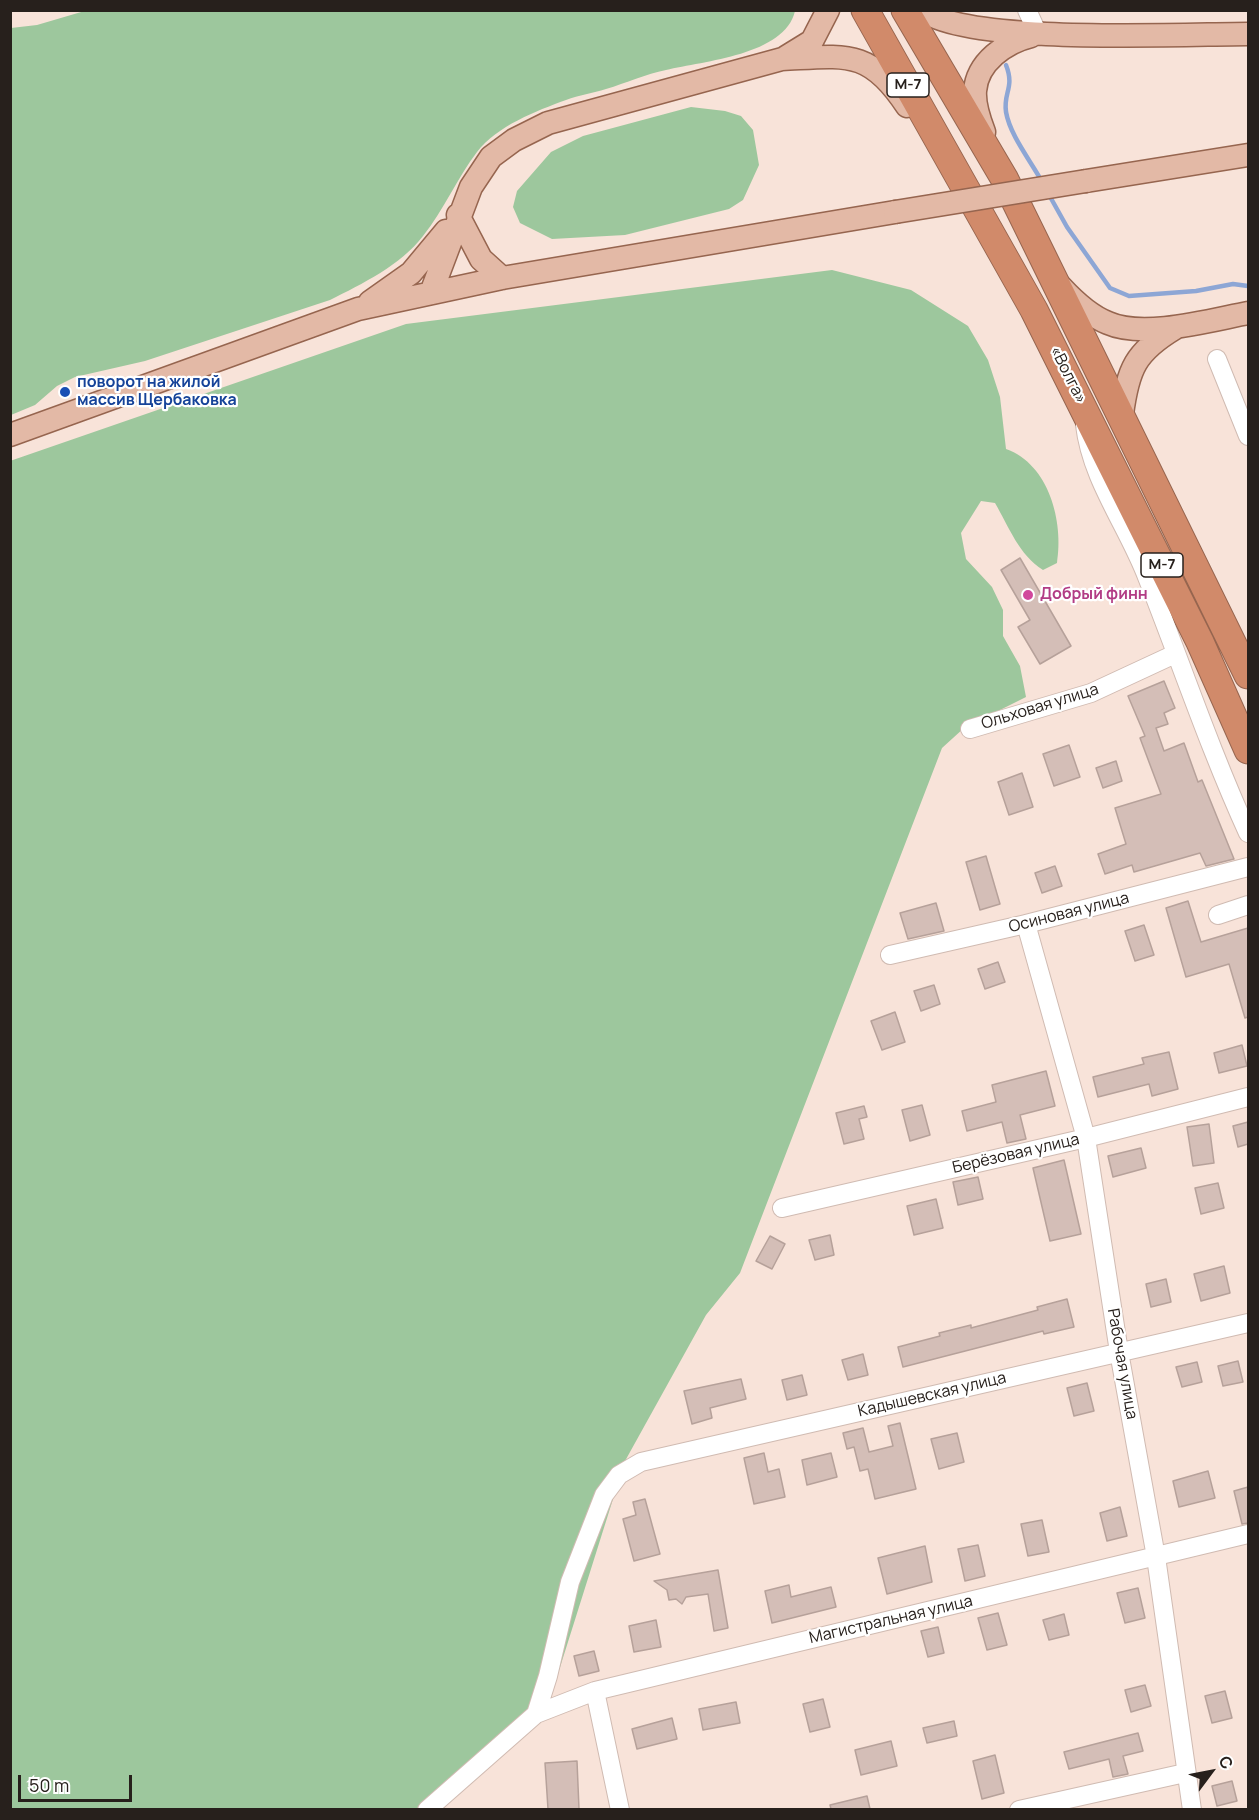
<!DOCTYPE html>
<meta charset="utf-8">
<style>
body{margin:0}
#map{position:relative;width:1259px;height:1820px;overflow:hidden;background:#f8e3d9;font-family:Manrope,sans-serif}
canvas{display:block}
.frame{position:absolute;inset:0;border:12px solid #27201c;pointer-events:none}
.north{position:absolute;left:1181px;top:1742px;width:60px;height:60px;-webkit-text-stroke:4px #fff;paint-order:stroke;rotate:58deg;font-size:16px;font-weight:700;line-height:24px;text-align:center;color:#27201c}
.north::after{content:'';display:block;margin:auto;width:21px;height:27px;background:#27201c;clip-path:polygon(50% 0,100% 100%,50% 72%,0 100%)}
.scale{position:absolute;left:18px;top:1775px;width:114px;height:27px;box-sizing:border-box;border:3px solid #27201c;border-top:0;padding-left:8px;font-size:18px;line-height:21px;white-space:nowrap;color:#27201c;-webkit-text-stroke:4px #fff;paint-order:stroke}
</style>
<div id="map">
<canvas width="1259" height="1820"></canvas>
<div class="frame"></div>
<div class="north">С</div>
<div class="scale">50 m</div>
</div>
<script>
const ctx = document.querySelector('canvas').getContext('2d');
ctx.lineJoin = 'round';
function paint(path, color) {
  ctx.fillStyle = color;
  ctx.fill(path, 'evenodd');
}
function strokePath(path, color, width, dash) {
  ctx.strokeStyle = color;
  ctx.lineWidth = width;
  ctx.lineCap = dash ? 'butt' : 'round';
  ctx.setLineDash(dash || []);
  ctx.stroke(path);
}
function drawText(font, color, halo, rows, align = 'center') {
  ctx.font = font + ' Manrope,sans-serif';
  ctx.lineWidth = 4.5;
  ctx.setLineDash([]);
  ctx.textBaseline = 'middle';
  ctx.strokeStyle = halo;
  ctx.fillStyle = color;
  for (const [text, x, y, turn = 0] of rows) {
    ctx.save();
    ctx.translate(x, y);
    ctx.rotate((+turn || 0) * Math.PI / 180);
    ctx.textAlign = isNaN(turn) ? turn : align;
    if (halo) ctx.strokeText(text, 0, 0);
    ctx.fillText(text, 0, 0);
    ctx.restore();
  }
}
const forest = new Path2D(`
 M88 10H795V11C785 55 704 61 666 70 646 74 626 83 606 89 593 93 579 95 566 100 536 111 497 126 477 152 457 178 444 210 423 236 401 265 362 284 330 300L145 361 75 377 57 386 35 405 11 415V28L37 25Z
 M691 107 725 111 741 116 753 130 759 165 743 200 729 209 625 235 552 239 520 223 513 207 517 191 551 152 583 136Z
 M832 270 911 290 968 326 988 360 1000 397 1006 449C1049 464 1064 522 1057 563L1043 570C1019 555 1009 527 995 503L981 501 961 533 966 559 992 587 1003 610V636L1020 666 1026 697 964 728 942 748 740 1273 706 1315 625 1461 550 1699 421 1809H11L10 461 406 324Z`);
const stream = new Path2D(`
 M1006 65C1015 88 1003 92 1006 112 1010 135 1030 160 1041 180
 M1048 193 1067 227 1110 288 1129 296 1196 291 1233 284 1248 286`);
const building = new Path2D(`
 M1020 558 1071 646 1040 664 1018 627 1030 620 1001 570Z
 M1164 681 1175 708 1164 713 1168 724 1156 728 1164 751 1184 743 1198 782 1202 780 1234 859 1206 866 1200 853 1134 872 1132 865 1105 874 1098 854 1126 844 1115 808 1161 794 1140 738 1145 736 1128 696Z
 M1069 745 1080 777 1054 786 1043 754Z
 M1116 761 1122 781 1103 788 1096 768Z
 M1022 773 1033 807 1009 815 998 782Z
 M986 856 1000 904 980 910 966 862Z
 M1055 866 1062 886 1042 893 1035 873Z
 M1188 901 1201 942 1248 928V1017L1245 1018 1229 964 1186 977 1166 908Z
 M936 903 944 931 908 939 900 913Z
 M1144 925 1154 955 1135 961 1125 931Z
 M998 962 1005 982 985 989 978 969Z
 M934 985 940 1004 921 1011 914 991Z
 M895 1012 905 1042 882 1050 871 1021Z
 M1242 1045 1247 1066 1219 1073 1214 1053Z
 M1169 1052 1178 1089 1152 1096 1149 1084 1098 1097 1093 1077 1144 1064 1142 1058Z
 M1046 1071 1055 1106 1020 1115 1026 1139 1007 1143 1002 1122 967 1131 962 1111 996 1102 992 1085Z
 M922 1105 930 1135 910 1141 902 1110Z
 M864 1106 867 1117 859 1119 864 1139 844 1144 836 1113Z
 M1248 1122V1144L1238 1147 1233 1126Z
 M1209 1124 1214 1163 1193 1166 1187 1127Z
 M1141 1148 1146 1168 1113 1177 1108 1156Z
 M1064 1160 1081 1234 1050 1241 1033 1168Z
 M978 1177 983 1199 958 1205 953 1182Z
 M1218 1183 1224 1208 1201 1214 1195 1188Z
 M936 1199 943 1228 914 1235 907 1206Z
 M830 1235 834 1255 815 1260 809 1240Z
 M770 1236 785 1244 772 1269 756 1261Z
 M1224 1266 1230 1293 1201 1301 1194 1274Z
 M1166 1279 1171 1302 1151 1307 1146 1284Z
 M1067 1299 1074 1327 1044 1334 1043 1331 903 1367 898 1347 940 1336 939 1333 971 1325V1328L1038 1310 1037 1307Z
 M863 1354 868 1375 848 1380 842 1360Z
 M1238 1361 1243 1382 1223 1386 1218 1366Z
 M1197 1362 1202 1382 1182 1387 1176 1367Z
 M802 1375 807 1395 787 1400 782 1380Z
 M741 1379 746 1399 710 1408 712 1418 692 1424 684 1391Z
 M1087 1383 1094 1411 1074 1416 1067 1388Z
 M900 1423 916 1489 875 1499 868 1469 860 1471 854 1447 847 1449 843 1433 863 1428 869 1452 893 1446 888 1426Z
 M957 1433 964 1462 939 1469 931 1439Z
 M764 1453 768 1472 779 1469 785 1497 754 1504 744 1458Z
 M831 1453 837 1477 807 1485 802 1460Z
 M1208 1471 1215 1498 1179 1507 1173 1481Z
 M1248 1487V1523L1242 1524 1234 1491Z
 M645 1499 660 1554 634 1561 623 1519 636 1515 633 1502Z
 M1120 1507 1127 1536 1107 1541 1100 1513Z
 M1042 1520 1049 1552 1028 1556 1021 1524Z
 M978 1545 985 1576 965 1581 958 1549Z
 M925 1546 932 1582 887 1594 878 1558Z
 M718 1570 728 1628 714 1631 708 1594 686 1597 682 1604 676 1599 669 1600 667 1590 654 1581Z
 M789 1585 791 1597 831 1587 836 1607 772 1623 765 1591Z
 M1138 1588 1145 1618 1125 1623 1117 1593Z
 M998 1613 1007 1645 987 1650 978 1618Z
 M1064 1614 1069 1635 1049 1640 1043 1620Z
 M656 1620 661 1647 634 1652 629 1626Z
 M938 1627 944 1653 928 1657 921 1631Z
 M594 1651 599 1671 579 1676 574 1656Z
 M1145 1685 1151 1706 1131 1712 1125 1690Z
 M1225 1691 1232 1718 1212 1723 1205 1696Z
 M823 1699 830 1727 810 1732 803 1704Z
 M736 1702 740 1723 703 1730 699 1709Z
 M672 1718 677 1739 637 1749 632 1729Z
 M954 1721 957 1736 927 1743 923 1728Z
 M1138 1733 1143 1751 1123 1756 1128 1774 1113 1777 1109 1759 1069 1769 1064 1752Z
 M891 1741 897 1766 861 1775 855 1750Z
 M995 1755 1004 1793 982 1799 973 1761Z
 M577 1761 579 1809H548L545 1763Z
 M1232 1781 1237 1801 1217 1806 1212 1786Z
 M867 1796 870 1809H831L830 1805Z`);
const minor = new Path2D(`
 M1027 10 1038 34
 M1217 359 1248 436
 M1085 425C1091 479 1128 527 1147 577 1181 663 1210 750 1248 833
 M970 729 1091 693 1175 654
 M1218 915 1248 905
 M1026 924 1086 1138 1119 1352 1156 1557 1192 1810
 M890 955 1026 924 1248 867
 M782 1208 1086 1138 1248 1097
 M595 1691 620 1810
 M536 1714 595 1691 1248 1534
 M427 1810 536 1714 548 1676 570 1582 604 1495 619 1475 641 1462 1248 1323
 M1019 1810 1185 1773`);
const major = new Path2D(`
 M923 10C966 45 1185 34 1248 34
 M786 57 812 41 828 10
 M984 132C979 119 974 105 975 91 977 62 1006 42 1031 36
 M1086 181 1248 155
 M458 215 481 259 502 278
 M1061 287C1074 301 1090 316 1108 323 1144 339 1211 320 1248 313
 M431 293 471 187 491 157 514 140 548 123 782 59C845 56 869 48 907 106
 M370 302 411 273 446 231
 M1122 414C1128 369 1135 352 1175 328
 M10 435 358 309 502 278 895 212`);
const highway = new Path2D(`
 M865 10 1034 310 1200 642 1248 750
 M905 10 1004 178 1248 675`);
const majorBridge = new Path2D(`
 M895 212 1086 181`);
const markers = [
 [65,392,6,"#1a4fb4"],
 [1028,595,6,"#d1479c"]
];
const shields = [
 [908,85,42],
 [1162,565,42]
];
const shieldNames = [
 ["М-7",908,85],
 ["М-7",1162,565]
];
const streetNames = [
 ["«Волга»",1068,375,63],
 ["Ольховая улица",1040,707,-17],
 ["Осиновая улица",1069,913,-14],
 ["Берёзовая улица",1016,1154,-13],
 ["Рабочая улица",1122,1364,80],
 ["Кадышевская улица",932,1395,-13],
 ["Магистральная улица",891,1620,-13]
];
const transitNames = [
 ["поворот на жилой",77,383],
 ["массив Щербаковка",77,401]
];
const hotelNames = [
 ["Добрый финн",1040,595]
];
paint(forest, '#9dc79d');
strokePath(stream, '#8da6d5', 4.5);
paint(building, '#d4beb7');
strokePath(building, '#b6a19a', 1.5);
strokePath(minor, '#d0bbb2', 20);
strokePath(major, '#96654f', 25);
strokePath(highway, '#96654f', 29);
strokePath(minor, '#fff', 18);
strokePath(major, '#e3b9a6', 22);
strokePath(highway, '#d18a6a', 27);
strokePath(majorBridge, '#96654f', 25, []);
strokePath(majorBridge, '#e3b9a6', 22);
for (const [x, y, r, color] of markers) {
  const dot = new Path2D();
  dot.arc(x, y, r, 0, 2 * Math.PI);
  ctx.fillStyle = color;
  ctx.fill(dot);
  strokePath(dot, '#fff', 2);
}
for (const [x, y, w] of shields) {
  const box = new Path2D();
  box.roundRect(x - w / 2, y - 12, w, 24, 4.5);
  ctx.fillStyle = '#fff';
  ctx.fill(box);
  strokePath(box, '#27201c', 1.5);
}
drawText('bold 15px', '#27201c', null, shieldNames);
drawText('16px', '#27201c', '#fff', streetNames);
drawText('bold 16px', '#164399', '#fff', transitNames, 'left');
drawText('bold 16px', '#b23c85', '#fff', hotelNames, 'left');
</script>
